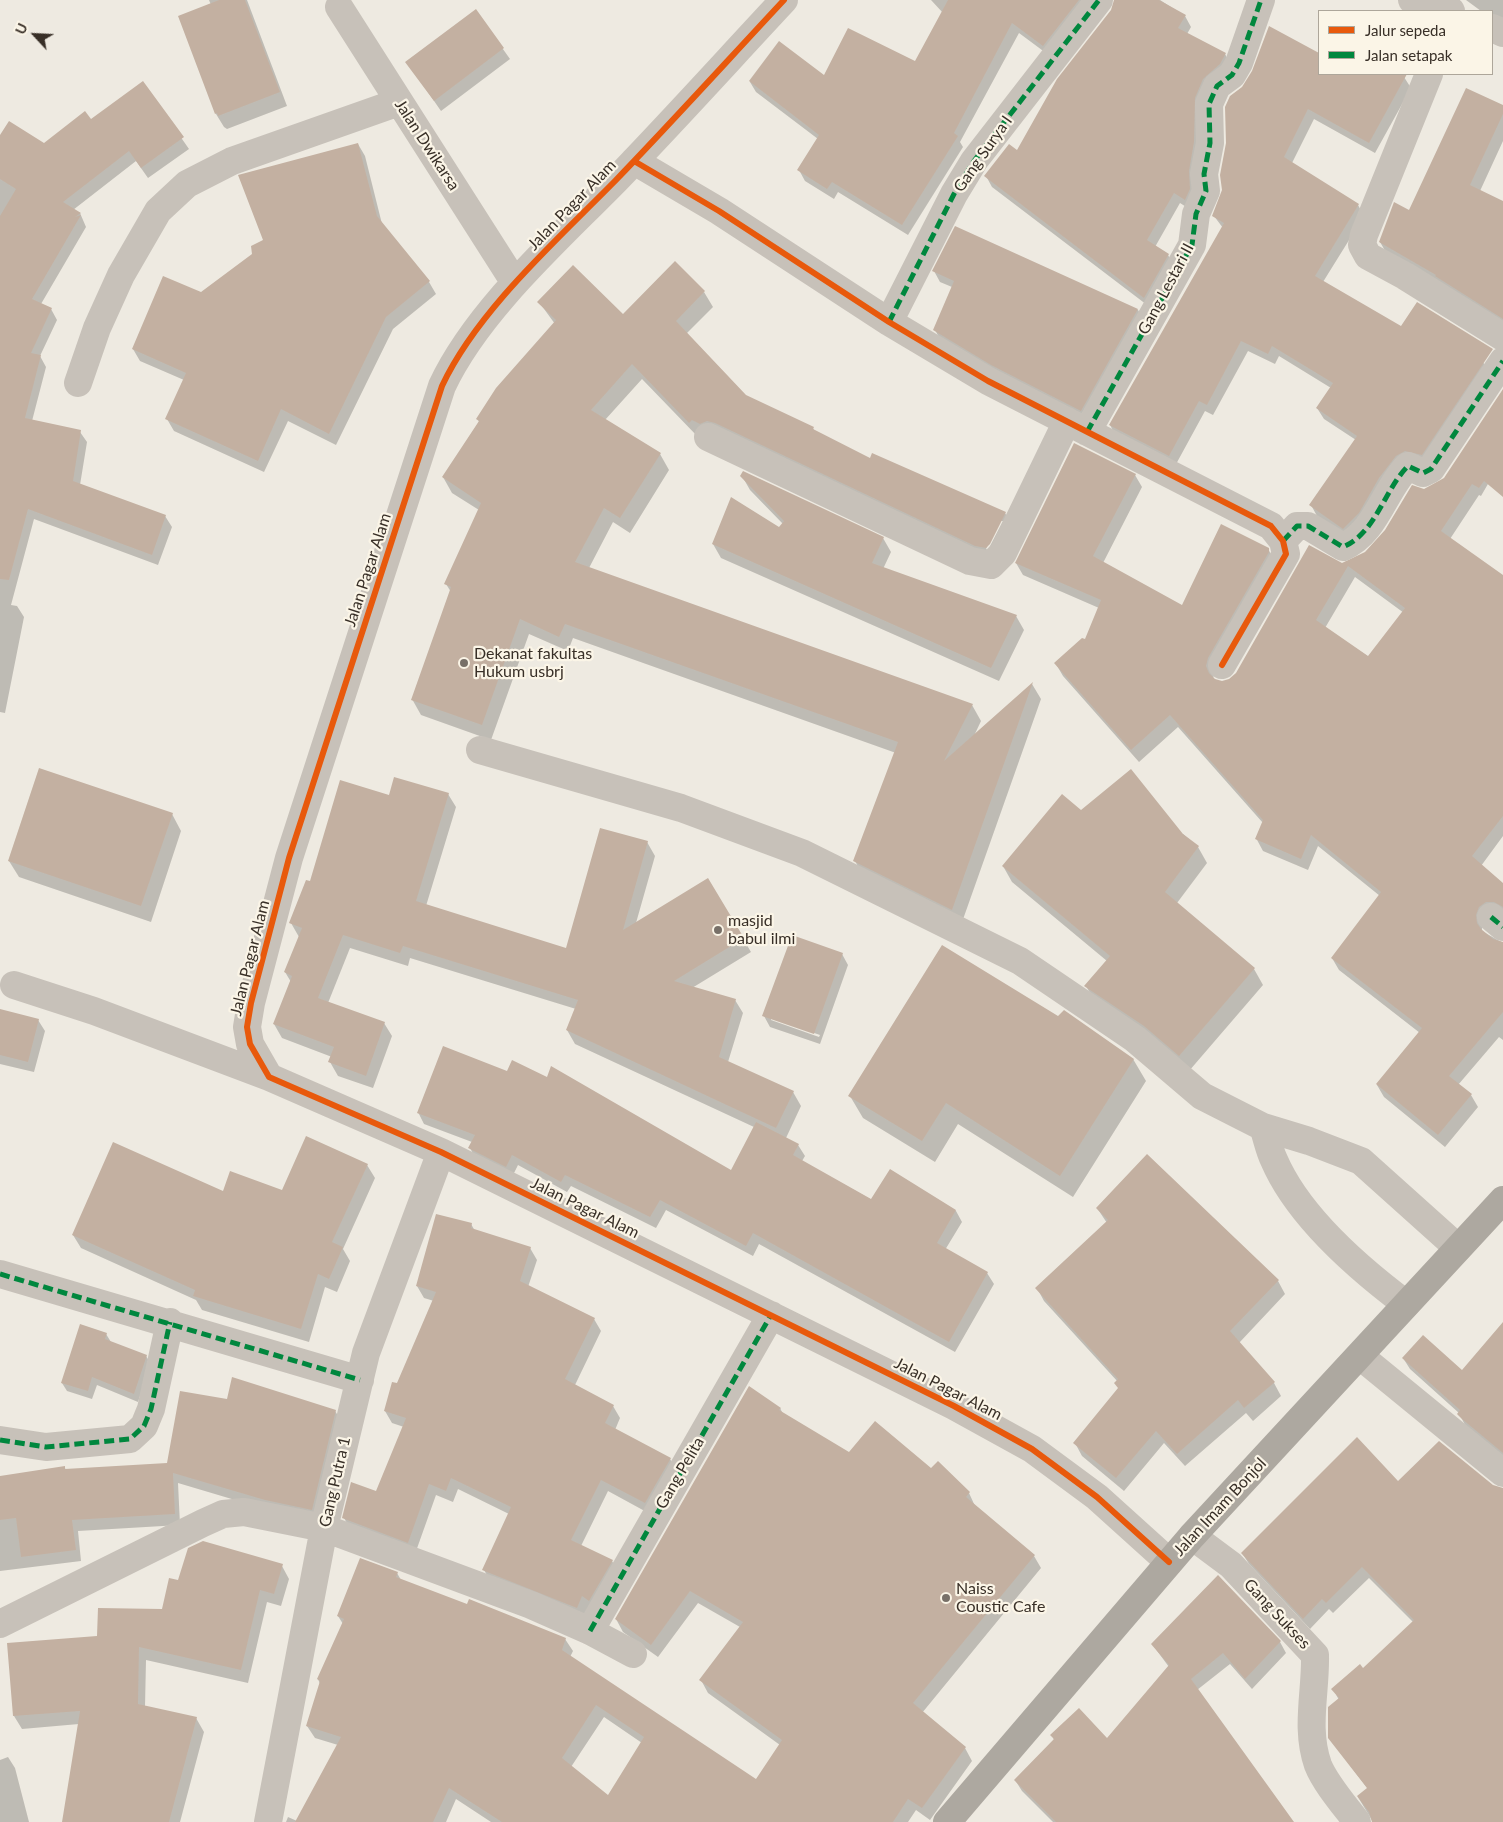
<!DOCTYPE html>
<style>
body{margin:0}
#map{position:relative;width:1503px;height:1822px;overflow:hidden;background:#eeeae1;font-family:Lato,sans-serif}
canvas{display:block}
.legend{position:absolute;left:1318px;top:10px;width:175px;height:65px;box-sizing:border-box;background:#fbf5e7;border:1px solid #ada69a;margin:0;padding:6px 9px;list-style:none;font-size:15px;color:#382f27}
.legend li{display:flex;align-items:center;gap:10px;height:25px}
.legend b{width:25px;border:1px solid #ada69a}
.north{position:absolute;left:10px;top:10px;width:50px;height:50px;-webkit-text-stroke:4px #fbf5e7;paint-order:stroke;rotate:295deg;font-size:14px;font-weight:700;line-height:20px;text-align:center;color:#382f27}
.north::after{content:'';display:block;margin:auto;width:18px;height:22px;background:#382f27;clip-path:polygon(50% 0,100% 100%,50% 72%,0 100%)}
</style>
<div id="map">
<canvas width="1503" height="1822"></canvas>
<ul class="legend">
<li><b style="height:6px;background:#e8590c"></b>Jalur sepeda</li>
<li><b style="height:6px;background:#00873e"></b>Jalan setapak</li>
</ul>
<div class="north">U</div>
</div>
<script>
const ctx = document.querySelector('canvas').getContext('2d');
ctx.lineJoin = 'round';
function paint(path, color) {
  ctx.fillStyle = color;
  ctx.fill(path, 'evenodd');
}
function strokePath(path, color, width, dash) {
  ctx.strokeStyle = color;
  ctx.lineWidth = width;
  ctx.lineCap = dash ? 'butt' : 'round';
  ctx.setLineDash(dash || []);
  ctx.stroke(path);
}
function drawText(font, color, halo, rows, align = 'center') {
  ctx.font = font + ' Lato,sans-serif';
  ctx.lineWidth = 4.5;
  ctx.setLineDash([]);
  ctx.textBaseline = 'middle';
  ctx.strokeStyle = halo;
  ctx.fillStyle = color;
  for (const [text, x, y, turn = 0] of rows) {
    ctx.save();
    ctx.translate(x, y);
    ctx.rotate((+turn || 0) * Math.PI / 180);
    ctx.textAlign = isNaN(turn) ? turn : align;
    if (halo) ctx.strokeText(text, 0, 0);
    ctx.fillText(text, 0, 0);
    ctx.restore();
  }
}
const shadow = new Path2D(`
 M209 0H247L287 106 227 129 224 127 216 114 180 17 211 5Z
 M931 0H1094L1050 56 1019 33 960 142 963 147 908 235 838 192 834 199 805 181 799 170 818 139 756 92 750 82 824 76 915 63 943 13Z
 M1115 0H1160L1185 16 1191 27 1187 34 1225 54 1231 65 1191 210 1180 203 1155 247 1168 255 1174 266 1151 308 992 187 986 176 1018 152 1112 10Z
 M1466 0H1503V24L1492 19V11H1481Z
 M476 11 510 59 441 111 407 62Z
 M1270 28 1319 54V74H1398L1404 77 1411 88 1375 153 1314 119 1292 163 1358 205 1364 216 1323 282 1401 328 1483 362 1489 373 1428 465 1350 539 1317 516 1311 505 1356 440 1324 419 1317 408 1331 388 1279 356 1275 364 1248 351 1213 415 1205 411 1175 466 1116 436 1110 425 1223 228 1214 216 1223 190 1242 88 1254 71Z
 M143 83 189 149 148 178 136 161 73 210 80 213 86 227 41 304 51 309 57 320 40 356 46 367 32 421 80 432 87 442 80 485 165 516 172 527 158 565 34 519 11 605 17 606 24 617 5 713 0 712V138L44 144 91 121Z
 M1503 106V141L1480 191 1503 203V325L1387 254 1380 242 1410 212Z
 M358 144 365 156 382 224 429 282 436 294 393 329 336 445 288 421 264 472 174 431 167 419 184 380 140 361 133 349 254 254 265 240Z
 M934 271 1138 310 1144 320 1087 421 941 341 935 330 952 287 940 282Z
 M704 292 713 307 686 334 746 396 813 428 815 432 870 460 1005 513 1014 528 999 560 699 438 642 379 605 420 660 454 669 470 630 533 613 522 589 568 972 705 981 721 973 738 1032 684 1041 699 961 925 864 877 855 861 896 753 573 638 568 651 529 634 491 740 421 715 412 699 451 592 446 584 479 510 452 493 443 477 479 422 478 419 555 324 539 302 623 316ZM1000 521H1003L988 550 986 549Z
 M1503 391V458L1481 496 1479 495 1450 539 1503 577V836L1481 866 1503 885V915L1486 919 1482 928V931L1503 943V1040L1499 1037 1458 1085 1471 1095 1478 1107 1445 1147 1384 1097 1377 1085 1420 1033 1339 970 1332 958 1380 896 1318 846 1308 870 1263 851 1256 838 1263 823 1178 727 1139 762 1063 676 1056 664 1086 641 1099 608 1023 575 1016 563 1135 475 1142 487 1103 563 1182 607 1268 549 1275 561 1215 670 1213 679 1223 682 1231 679 1342 564 1365 553 1424 490 1445 479ZM1355 577 1404 613 1369 657 1325 628Z
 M742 476 883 538 891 552 883 569 1016 616 1024 630 999 681 721 558 713 544 780 529 783 524 750 490Z
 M448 794 456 807 426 906 567 950 647 842 655 856 636 923 708 880 751 952 692 988 735 1000 743 1013 728 1062 793 1092 801 1106 786 1138 798 1145 805 1156 802 1161 872 1200 890 1171 956 1211 962 1222 945 1250 987 1273 994 1284 955 1352 759 1244 753 1256 666 1210 656 1228 571 1186 567 1192 518 1165 512 1177 476 1159 470 1148 472 1142 424 1124 418 1112 731 1172 754 1127 575 1044 567 1030 576 1009 410 958 408 966 350 948 328 1003 384 1023 392 1036 373 1088 338 1076 330 1062 332 1057 282 1038 274 1024 291 982 285 972 299 937 291 923 311 883 390 796Z
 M172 814 181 831 151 922 19 877 9 861Z
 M1183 834 1198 847 1207 863 1177 903 1254 969 1263 985 1189 1071 1095 1002 1086 986 1107 961 1012 882 1003 866Z
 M842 954 848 965 820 1044 770 1027 764 1016ZM771 1018 820 1035 819 1037 771 1020Z
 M0 1011 38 1020 45 1031 34 1072 0 1064Z
 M1058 1018 1133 1059 1146 1081 1073 1197 958 1124 935 1162 863 1118 850 1096Z
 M367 1165 375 1178 343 1249 350 1261 337 1292 325 1287 309 1342 202 1310 196 1300 81 1248 73 1235 224 1193 283 1192Z
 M1097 1208 1278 1281 1285 1294 1239 1343 1274 1383 1281 1396 1253 1421 1246 1413 1185 1466 1164 1443 1124 1491 1082 1456 1075 1443 1119 1390 1118 1382 1044 1301 1037 1288 1107 1223Z
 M471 1224 475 1231 530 1248 537 1260 528 1287 594 1319 601 1331 575 1385 613 1406 620 1418 615 1430 670 1459 677 1471 652 1515 608 1491 581 1546 612 1561 619 1573 584 1619 491 1582 484 1570 509 1514 458 1489 453 1502 436 1495 415 1554 351 1530 344 1518 377 1492 404 1427 392 1423 385 1411 434 1301 424 1298 417 1286Z
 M1503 1323V1458L1465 1425 1459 1413 1410 1369 1403 1358 1462 1371Z
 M106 1334 111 1342 146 1356 151 1364 138 1402 97 1385 92 1399 67 1391 62 1383Z
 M780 1408 783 1414 849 1454 931 1470 969 1493 975 1506 1034 1556 1041 1568 922 1713 965 1748 972 1761 930 1820 916 1810 908 1822H491L456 1799 446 1822H286L288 1817 297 1821 338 1745 315 1738 307 1726 320 1684 318 1679 343 1624 338 1616 397 1573 401 1580 467 1606 470 1600 565 1639 573 1651 570 1657 756 1780 780 1745 708 1693 701 1680 740 1627 698 1603 658 1657 623 1632 616 1619ZM604 1717 642 1743 608 1797 571 1767Z
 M335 1411 342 1422 318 1520 272 1511 178 1483 180 1525 78 1531 81 1561 0 1571V1480L65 1468 66 1470 169 1464Z
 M1398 1483 1493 1486 1503 1489V1822H1373L1358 1797 1368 1789 1329 1738 1339 1700 1333 1689 1363 1670 1413 1622 1369 1578 1333 1613 1329 1609 1310 1629 1249 1564 1242 1553Z
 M282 1566 289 1579 281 1606 267 1602 248 1683 146 1660 145 1707 196 1718 204 1732 180 1822H79V1724L22 1729 14 1716 9 1644 98 1637 163 1610 179 1581Z
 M1218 1577 1280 1642 1286 1653 1252 1689 1230 1664 1197 1690 1291 1822H1053L1022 1791 1015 1780 1054 1740 1052 1735 1107 1740 1169 1667 1152 1644Z
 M8 1757 15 1768 29 1822H0V1760Z`);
const building = new Path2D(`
 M219 0H245L280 92 218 116 217 113 215 114 178 16Z
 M948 0H1079L1043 46 1012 23 954 133 958 136 902 225 832 182 827 189 797 170 819 135 749 81 779 41 824 75 848 28 915 61Z
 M1114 0H1159L1186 15 1178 28 1226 53 1220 64 1203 79 1195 98 1194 142 1189 171 1190 189 1185 200 1174 193 1147 240 1169 254 1144 298 984 176 1009 144 1017 150 1057 79 1111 10Z
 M476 9 504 48 434 101 405 62Z
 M1269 26 1319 53V74H1407L1369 143 1308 109 1284 157 1359 204 1315 276 1401 326 1417 302 1493 349 1422 455 1405 451 1396 456 1379 478 1359 513 1343 529 1309 505 1357 436 1316 408 1333 383 1272 346 1268 354 1241 341 1207 405 1199 401 1169 456 1109 425 1224 223 1212 216 1222 190 1220 175 1226 143 1225 107 1230 96 1242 87 1252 71Z
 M143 81 184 137 141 168 129 151 63 202 81 213 75 217 81 215 32 299 52 308 31 353 41 355 25 418 81 430 73 481 166 515 152 555 28 509 9 580 0 579V216L16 189 0 179V135L9 121 44 143 85 111 91 119Z
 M1466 88 1503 105V114L1470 185 1503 201V319L1435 276 1436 275 1379 242 1394 202 1409 210Z
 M358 143 377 216 430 281 386 317 329 434 281 409 258 461 165 419 186 373 132 349 163 276 201 292 252 254 251 246 263 240 238 175Z
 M955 226 1138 309 1081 411 991 365 933 330 954 281 932 271Z
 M675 261 705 291 676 321 746 395 814 427 813 429 870 458 872 453 1006 512 990 544 986 548 975 546 715 423 707 421 700 424 692 420 689 423 632 364 591 410 661 453 620 518 604 508 575 562 973 704 944 761 1033 682 952 910 853 861 898 742 565 624 559 637 520 619 482 725 411 700 451 587 444 584 481 503 442 477 479 421 476 419 496 388 556 320 537 302 573 265 623 314Z
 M1503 389V497L1484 481 1479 488 1472 484 1441 531 1503 575V816L1472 856 1503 883V907L1494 902H1486L1479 907 1476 915 1477 923 1481 929 1493 939 1503 942V1012L1449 1076 1472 1094 1438 1135 1376 1084 1422 1028 1331 958 1381 892 1311 835 1301 859 1255 839 1263 820 1170 715 1131 750 1054 663 1082 638 1085 639 1101 600 1015 563 1074 443 1136 474 1093 556 1182 605 1221 524 1269 548V552L1208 658 1206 666 1209 673 1215 679 1222 681 1229 679 1236 673 1309 545 1342 563 1365 552 1385 530 1412 485 1424 489 1444 478ZM1348 566 1405 608 1368 656 1316 620Z
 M743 471 884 537 872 563 1017 615 991 668 712 544 731 497 779 527 784 521 740 476Z
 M39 768 173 813 141 906 8 861Z
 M1131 769 1183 834 1199 846 1165 892 1255 968 1179 1056 1144 1026 1084 986 1110 956 1002 866 1062 794 1081 810Z
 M394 777 449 793 416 901 566 948 600 828 648 841 623 930 708 878 744 938 674 981 736 999 719 1057 794 1091 776 1128 566 1030 578 1000 403 946 400 953 343 935 318 998 385 1022 366 1076 328 1062 334 1047 273 1024 292 976 284 972 302 928 289 923 306 880 310 881 340 780 389 795Z
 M792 935 843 953 814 1034 762 1016Z
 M942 945 1058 1016 1064 1010 1134 1059 1060 1176 946 1103 922 1141 848 1096Z
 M0 1009 39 1019 28 1062 0 1055Z
 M443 1046 507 1071 512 1060 547 1077 551 1066 731 1170 756 1122 799 1144 793 1155 871 1199 890 1169 956 1210 937 1243 988 1272 949 1342 753 1233 746 1246 660 1200 650 1217 565 1175 561 1182 512 1155 506 1167 468 1148 475 1135 417 1113Z
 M306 1136 368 1164 332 1242 343 1247 329 1279 318 1274 301 1329 193 1296 195 1290 72 1235 113 1142 223 1191 230 1171 282 1190Z
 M1147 1154 1279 1280 1230 1331 1275 1382 1244 1408 1238 1400 1177 1454 1156 1431 1116 1478 1073 1443 1118 1388 1114 1383 1118 1379 1035 1288 1108 1220 1096 1208Z
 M436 1214 472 1223 471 1228 531 1247 520 1281 595 1318 565 1379 614 1405 605 1423 671 1458 645 1503 601 1480 571 1540 613 1560 589 1601 582 1596 577 1608 482 1570 511 1507 451 1478 446 1491 429 1484 408 1543 342 1518 351 1482 376 1491 406 1418 384 1411 392 1382 397 1383 436 1292 416 1286Z
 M1503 1322V1453L1462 1419 1457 1414 1460 1410 1402 1358 1423 1335 1462 1370Z
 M80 1324 107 1333 105 1339 147 1355 134 1394 92 1377 88 1391 61 1383Z
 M232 1377 336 1410 312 1510 265 1500 173 1473 175 1514 72 1520 76 1550 21 1557 16 1518 0 1520V1476L65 1466V1469L167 1463 180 1391 227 1399Z
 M749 1386 781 1408 779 1410 849 1452 875 1421 931 1468 938 1461 970 1492 966 1497 1035 1555 913 1703 966 1747 922 1808 908 1799 893 1822H502L449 1788 433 1822H295L341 1737 306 1726 320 1681 317 1679 344 1619 337 1616 360 1558 398 1572 396 1577 467 1604 469 1599 566 1638 562 1650 756 1779 782 1740 699 1680 743 1622 690 1591 651 1645 615 1619ZM596 1705 644 1737 608 1795 562 1758Z
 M1357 1437 1398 1481 1439 1441 1493 1485 1503 1488V1822H1372L1369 1812 1357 1796 1367 1788 1328 1738V1707L1339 1698 1331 1689 1360 1664 1363 1668 1414 1620 1362 1567 1326 1603 1322 1599 1303 1619 1241 1553Z
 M203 1541 283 1564 274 1594 260 1590 241 1670 139 1647 138 1704 197 1717 169 1822H62L80 1711 13 1716 7 1643 97 1636 98 1608 162 1609 169 1578 178 1580 188 1548Z
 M1218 1575 1281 1641 1245 1679 1223 1653 1191 1679 1294 1822H1056L1014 1780 1054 1739 1050 1735 1079 1708 1107 1738 1169 1665 1151 1644Z`);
const minor = new Path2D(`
 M784 0C728 60 672 122 615 181 557 240 477 311 442 386L289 858 251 1003 247 1027 250 1044 269 1077 441 1152 954 1406 1032 1449 1097 1497 1169 1562
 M1412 0 1451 11
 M339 7 515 283
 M1492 28 1503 33
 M1429 74 1364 235 1362 245 1368 256 1405 276 1503 337
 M634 161 719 211 889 322 988 381 1271 526 1283 541 1286 554 1222 665
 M889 322 954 194 974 161 1099 0
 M78 383 97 328 121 275 158 211 187 184 232 161 399 102
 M1087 432 1192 245 1196 214 1206 191 1204 174 1210 143 1209 104 1217 86 1232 75 1239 63 1261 0
 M708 437 970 561 991 565 1003 553 1067 421
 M1283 541 1297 526H1308L1343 547C1376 533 1384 490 1408 466L1423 473 1431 469 1503 361
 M480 750 681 808 802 853 1020 961 1135 1039 1202 1096 1263 1127 1309 1141 1361 1161 1458 1248
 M1491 917 1503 927
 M14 985 94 1011 269 1077
 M1263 1127C1267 1138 1269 1150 1274 1160 1298 1216 1358 1268 1406 1304
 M0 1274 360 1380
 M1360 1356 1503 1473
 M0 1440 46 1447 130 1439 144 1426 151 1409 170 1322
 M1192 1536 1231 1565 1315 1655C1316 1692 1305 1728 1318 1765 1325 1783 1345 1806 1357 1822
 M0 1624 203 1523 223 1514 244 1512 324 1528 531 1605 590 1631 633 1654
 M590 1631 771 1315
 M268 1822 324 1528 366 1353 441 1152`);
const highway = new Path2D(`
 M947 1822 1192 1536 1503 1200`);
const quiet = new Path2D(`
 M889 322 954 194 974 161 1099 0
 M1087 432 1192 245 1196 214 1206 191 1204 174 1210 143 1209 104 1217 86 1232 75 1239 63 1261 0
 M1283 541 1297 526H1308L1343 547C1376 533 1384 490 1408 466L1423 473 1431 469 1503 361
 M1491 917 1503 927
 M0 1274 360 1380
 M0 1440 46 1447 130 1439 144 1426 151 1409 170 1322
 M590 1631 771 1315`);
const cycleway = new Path2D(`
 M784 0C728 60 672 122 615 181 557 240 477 311 442 386L289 858 251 1003 247 1027 250 1044 269 1077 441 1152 954 1406 1032 1449 1097 1497 1169 1562
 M634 161 719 211 889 322 988 381 1271 526 1283 541 1286 554 1222 665`);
const markers = [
 [464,663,5,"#787068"],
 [718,930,5,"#787068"],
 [946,1598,5,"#787068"]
];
const streetNames = [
 ["Jalan Dwikarsa",427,145,57],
 ["Gang Surya I",983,154,-55],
 ["Jalan Pagar Alam",572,205,-46],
 ["Gang Lestari II",1166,289,-62],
 ["Jalan Pagar Alam",368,570,-72],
 ["Jalan Pagar Alam",250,958,-76],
 ["Jalan Pagar Alam",585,1208,26],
 ["Jalan Pagar Alam",948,1389,27],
 ["Gang Pelita",680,1473,-60],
 ["Gang Putra 1",335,1482,-77],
 ["Jalan Imam Bonjol",1220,1507,-47],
 ["Gang Sukses",1277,1614,47]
];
const poiNames = [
 ["Dekanat fakultas",474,654],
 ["Hukum usbrj",474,672],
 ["masjid",728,921],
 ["babul ilmi",728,939],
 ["Naiss",956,1589],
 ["Coustic Cafe",956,1607]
];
paint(shadow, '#0003');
paint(building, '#c3b0a1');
strokePath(minor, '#c7c1b9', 28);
strokePath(highway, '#ada8a0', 28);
strokePath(quiet, '#00873e', 5, [10, 5]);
strokePath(cycleway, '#e8590c', 6);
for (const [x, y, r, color] of markers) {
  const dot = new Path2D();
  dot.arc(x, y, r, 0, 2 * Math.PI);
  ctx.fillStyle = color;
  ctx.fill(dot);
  strokePath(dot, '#fbf5e7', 2);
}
drawText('16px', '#382f27', '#fbf5e7', streetNames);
drawText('16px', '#382f27', '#fbf5e7', poiNames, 'left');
</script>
